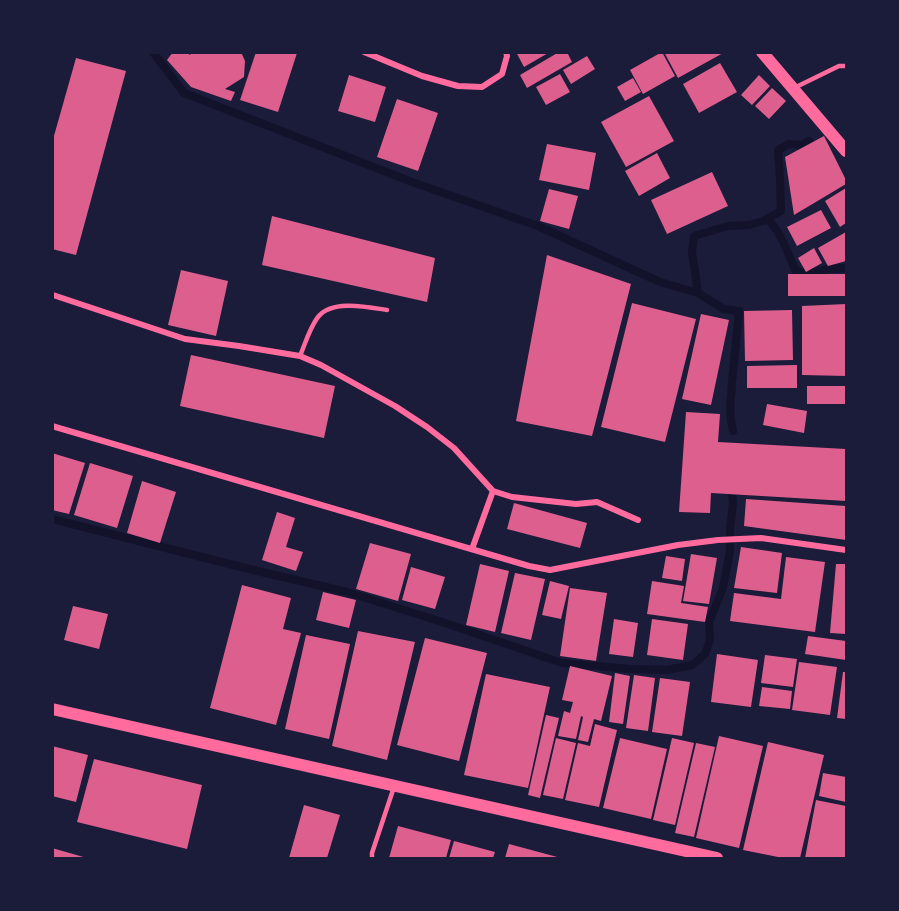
<!DOCTYPE html>
<style>
body{margin:0}
#map{position:relative;width:899px;height:911px;overflow:hidden;background:#1b1b3a;font-family:Roboto,sans-serif}
canvas{display:block}
.frame{position:absolute;inset:0;border:54px solid #1b1b3a;pointer-events:none}
</style>
<div id="map">
<canvas width="899" height="911"></canvas>
<div class="frame"></div>
</div>
<script>
const ctx = document.querySelector('canvas').getContext('2d');
ctx.lineJoin = 'round';
function strokePath(path, color, width, dash) {
  ctx.strokeStyle = color;
  ctx.lineWidth = width;
  ctx.lineCap = dash ? 'butt' : 'round';
  ctx.setLineDash(dash || []);
  ctx.stroke(path);
}
function paint(path, color) {
  ctx.fillStyle = color;
  ctx.fill(path, 'evenodd');
}
const stream = new Path2D(`
 M153 52 184 93 412 182 538 226 660 282 698 293 724 309 739 311C737 335 734 359 732 383 731 403 728 410 733 431
 M767 219C780 230 789 255 795 270L808 274 828 269 846 268
 M698 293 692 252 694 236 728 226 749 225 763 221 781 211 780 179 778 150 789 144 802 145 809 141
 M52 519 249 569 347 592 442 622 562 663 631 669 667 670 692 665 705 654 710 640 709 622 723 588 730 551V528L733 504 732 492`);
const building = new Path2D(`
 M173 52H186L190 55 192 52H241L245 61 244 77 225 89 235 92 231 101 191 87 167 60Z
 M256 52 297 53 278 112 240 100Z
 M516 52H550L524 67Z
 M559 52H567L572 62 527 88 520 75Z
 M662 52 675 76 643 94 630 70Z
 M664 52H725L678 78Z
 M587 56 595 69 571 84 563 70Z
 M76 58 126 71 76 255 52 249V143Z
 M720 63 737 92 699 113 683 84Z
 M560 74 570 92 546 105 536 87Z
 M349 75 386 87 375 122 338 111Z
 M759 75 770 86 752 105 741 95Z
 M633 78 641 92 625 101 617 87Z
 M772 88 786 101 769 119 755 106Z
 M649 96 674 141 626 167 601 122Z
 M397 99 438 113 418 171 377 157Z
 M824 136 846 180V184L794 215 785 157Z
 M547 144 596 153 589 190 539 180Z
 M657 153 670 178 639 196 625 171Z
 M712 172 728 206 667 234 651 200Z
 M846 188V223L840 227 825 201Z
 M549 189 578 196 569 229 540 221Z
 M821 210 831 228 797 246 787 227Z
 M272 216 435 258 427 302 262 265Z
 M846 232V261L828 266 818 248Z
 M814 248 822 263 806 272 798 258Z
 M547 255 631 284 592 436 516 421Z
 M181 270 228 281 216 336 168 325Z
 M788 274H846V296H788Z
 M632 303 696 319 665 442 601 427Z
 M846 304V376L802 375V306Z
 M792 310 793 360 745 361 744 311Z
 M701 314 729 320 711 405 682 399Z
 M191 355 335 386 324 438 180 406Z
 M797 365V388H747V366Z
 M807 386H846V404H807Z
 M767 404 807 411 804 433 763 425Z
 M686 412 720 414 718 442 846 449V501L711 493 710 513 679 512Z
 M52 453 85 463 69 514 52 510Z
 M90 463 133 476 117 528 74 515Z
 M142 481 176 492 160 543 127 533Z
 M746 499 846 506V540L744 526Z
 M514 503 587 523 580 548 507 529Z
 M277 512 295 518 286 547 303 552 296 571 262 560Z
 M370 543 411 554 398 601 356 589Z
 M741 547 782 553 777 593 734 588Z
 M691 554 717 558 709 604 683 601Z
 M666 556 685 559 682 581 662 578Z
 M786 557 825 562 815 632 730 621 734 593 781 599Z
 M480 564 509 571 495 632 466 625Z
 M836 564H846V634L830 633Z
 M411 567 445 577 435 609 402 600Z
 M515 573 545 579 531 640 501 633Z
 M550 581 569 586 561 619 542 615Z
 M652 581 684 586 681 603 708 607 705 622 647 614Z
 M242 585 291 598 283 629 301 633 276 725 210 708Z
 M570 588 607 593 596 661 560 656Z
 M323 592 356 600 349 628 316 620Z
 M73 606 108 614 99 649 64 640Z
 M614 619 638 623 633 657 609 654Z
 M652 619 688 624 683 660 647 655Z
 M358 631 415 642 387 760 332 746Z
 M306 635 350 644 329 739 285 729Z
 M808 636 846 641V660L805 654Z
 M425 638 487 653 459 761 397 745Z
 M717 654 758 660 751 707 711 702Z
 M765 655 797 659 793 687 761 683Z
 M799 662 837 667 830 715 792 710Z
 M570 666 612 676 601 721 594 719 588 742 578 740 583 717 581 716 576 739 558 736 564 711 570 713 573 702 562 700Z
 M843 672H846V719L837 718Z
 M615 673 630 676 623 724 609 722Z
 M486 674 550 687 528 788 464 775Z
 M634 675 655 678 648 731 626 728Z
 M660 678 690 682 682 736 652 732Z
 M762 687 792 691 790 709 759 706Z
 M546 715 559 718 540 798 528 795Z
 M595 724 617 730 599 807 565 800 578 743 590 746Z
 M719 736 763 746 739 848 696 838Z
 M556 738 576 743 563 799 543 795Z
 M620 738 667 749 651 819 603 808Z
 M672 738 694 743 675 825 653 820Z
 M768 742 824 755 800 858H783L743 850Z
 M696 743 715 747 694 837 675 833Z
 M52 746 88 755 76 802 52 796Z
 M94 759 202 785 187 849 77 822Z
 M823 773 846 777V802L819 796Z
 M816 800 846 806V858H805Z
 M304 805 340 815 327 858H289Z
 M398 826 451 840 446 858H389Z
 M454 841 495 852 493 858H449Z
 M509 844 561 858H505Z
 M52 848 87 858H52Z`);
const service = new Path2D(`
 M794 88 839 66H846
 M300 356C305 344 310 327 318 317 332 299 368 307 387 310
 M372 858V853L394 787`);
const minor = new Path2D(`
 M364 52 422 76 458 86 482 87 502 74 507 56 506 52
 M53 295 185 339 239 346 300 356 321 365 395 406 427 427 454 448 493 491 512 497 576 504 597 502 638 520
 M52 426 529 566 550 570 678 545 718 540 761 538 846 550
 M472 549 493 491`);
const secondary = new Path2D(`
 M762 52 846 151
 M52 709 717 858`);
strokePath(stream, '#12122b', 8);
paint(building, '#dd5f8e');
strokePath(service, '#ff6b9d', 4.5);
strokePath(minor, '#ff6b9d', 6);
strokePath(secondary, '#ff6b9d', 12);
</script>
